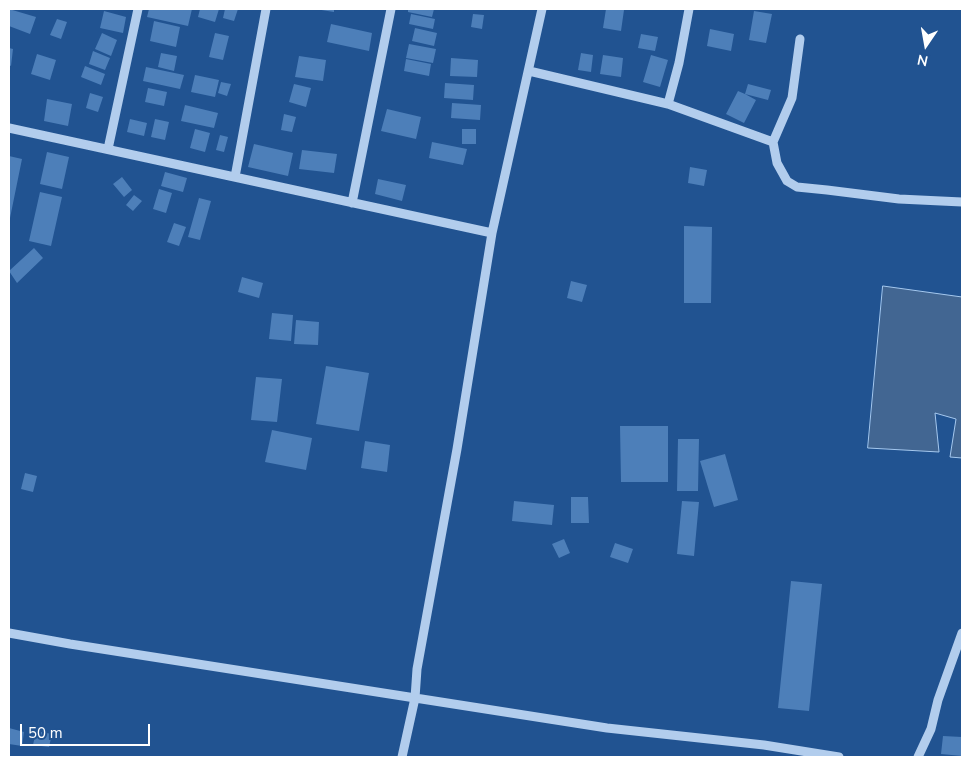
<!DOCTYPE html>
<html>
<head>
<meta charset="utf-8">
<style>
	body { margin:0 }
	#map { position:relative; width:971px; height:766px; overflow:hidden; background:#215391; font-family:"Nunito Sans",sans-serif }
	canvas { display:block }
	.frame { position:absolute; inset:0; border:10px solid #fff; pointer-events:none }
	.north { position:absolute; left:901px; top:20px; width:50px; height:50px; -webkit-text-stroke:4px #215391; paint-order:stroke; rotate:192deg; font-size:14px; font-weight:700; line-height:20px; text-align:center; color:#fff }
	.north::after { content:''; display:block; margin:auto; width:18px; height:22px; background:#fff; clip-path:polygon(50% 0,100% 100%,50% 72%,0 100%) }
	.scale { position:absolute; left:20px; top:724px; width:130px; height:22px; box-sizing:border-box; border:2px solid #fff; border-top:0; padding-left:6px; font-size:15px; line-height:18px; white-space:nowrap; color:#fff; -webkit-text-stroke:4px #215391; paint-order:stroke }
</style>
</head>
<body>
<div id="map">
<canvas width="971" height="766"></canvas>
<div class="frame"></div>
<div class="north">N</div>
<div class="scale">50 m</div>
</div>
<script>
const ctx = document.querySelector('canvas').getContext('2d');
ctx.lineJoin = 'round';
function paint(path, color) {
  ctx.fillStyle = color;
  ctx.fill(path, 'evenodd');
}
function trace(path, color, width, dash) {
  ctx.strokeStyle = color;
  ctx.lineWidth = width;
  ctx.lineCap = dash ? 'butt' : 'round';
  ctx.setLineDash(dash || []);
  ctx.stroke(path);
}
const water = new Path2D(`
	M883,286L962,297V458L950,457L956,419L935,413L939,452L868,448Z`);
const building = new Path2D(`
	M9,9L36,17L30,34L9,26Z
	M149,9H192L188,26L147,17Z
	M200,9H219L215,22L198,17Z
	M225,9H238L234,21L223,18Z
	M315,9H334V12Z
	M408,9H434L432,17L408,12Z
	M606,9L624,10L621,31L603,28Z
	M104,11L126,17L123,33L100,28Z
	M754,11L772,14L766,43L749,40Z
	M411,14L435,19L433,29L409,24Z
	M473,14L484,15L482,29L471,27Z
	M57,19L67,22L61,39L50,35Z
	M154,21L180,27L176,47L150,41Z
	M331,24L372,33L369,51L327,42Z
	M415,28L437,33L434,46L412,41Z
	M710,29L734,34L731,51L707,46Z
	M102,33L117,40L111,56L95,49Z
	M215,33L229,36L223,60L209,57Z
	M641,34L658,37L655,51L638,48Z
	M409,44L436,49L433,63L406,58Z
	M9,48L13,49L11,66L9,65Z
	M93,51L110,58L105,70L89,64Z
	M161,53L177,56L174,71L158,67Z
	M581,53L593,55L591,72L578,70Z
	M37,54L56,60L50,80L31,74Z
	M603,55L623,58L621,77L600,74Z
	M651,55L668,60L660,87L643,82Z
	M299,56L326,60L323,81L295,77Z
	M451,58L478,60L477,77L450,76Z
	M406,59L431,64L429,76L404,71Z
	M85,66L105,74L101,85L81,77Z
	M146,67L184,75L180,89L143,81Z
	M195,75L219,80L215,97L191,92Z
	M221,82L231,84L227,96L218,93Z
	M445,83L474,85L473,100L444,98Z
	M294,84L311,88L306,107L289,102Z
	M748,84L771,90L768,100L745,94L756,100L744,123L726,114L738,91L745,94Z
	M148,88L167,92L164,106L145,102Z
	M90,93L103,97L98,112L86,108Z
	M47,99L72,104L68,126L44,121Z
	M452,103L481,105L480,120L451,118Z
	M185,105L218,113L214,128L181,121Z
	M387,109L421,117L416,139L381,131Z
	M284,114L296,117L292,132L281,130Z
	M130,119L147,123L144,136L127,132Z
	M155,119L169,122L165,140L151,137Z
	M195,129L210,133L205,152L190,148Z
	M462,129H476V144H462Z
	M220,135L228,137L224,152L216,150Z
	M432,142L467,149L463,165L429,158Z
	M254,144L293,153L288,176L248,167Z
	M302,150L337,154L334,173L299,169Z
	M47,152L69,157L62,189L40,184Z
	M9,156L22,159L10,218H9Z
	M690,167L707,170L704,186L688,183Z
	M165,172L187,178L183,192L161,186Z
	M122,177L132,190L124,197L113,184Z
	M378,179L406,185L402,201L375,194Z
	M159,189L172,193L166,213L153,209Z
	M40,192L62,197L51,246L29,241Z
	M134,195L142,201L133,211L126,205Z
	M199,198L211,201L200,240L188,237Z
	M174,223L186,227L179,246L167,242Z
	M684,226L712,227L711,303H684Z
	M34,248L43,258L17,283L9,271Z
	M242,277L263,283L259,298L238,292Z
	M571,281L587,285L582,302L567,298Z
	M272,313L293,315L291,341L269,339Z
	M296,320L319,322L318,345L294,344Z
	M326,366L369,373L359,431L316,424Z
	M256,377L282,379L277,422L251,420Z
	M620,426H668V482H621Z
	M272,430L312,438L306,470L265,462Z
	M678,439H699L698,491H677Z
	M365,441L390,445L387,472L361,468Z
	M725,454L738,500L714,507L700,461Z
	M25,473L37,476L33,492L21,489Z
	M571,497H588L589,523H571Z
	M514,501L554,505L552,525L512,521Z
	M682,501L699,502L694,556L677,554Z
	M564,539L570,553L559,558L552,544Z
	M615,543L633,549L628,563L610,557Z
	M791,581L822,584L809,711L778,708Z
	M9,728L24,732L22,746L9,744Z
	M36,731L52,734L49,747L33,745Z
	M943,736L962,737V756L941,754Z`);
const minor = new Path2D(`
	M800,39L792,98L773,142L777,163L787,181L797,187L827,190L899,199L962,202
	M529,71L668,104L773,142
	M668,104L679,63L689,9
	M9,128L492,233
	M108,149L138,9
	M235,177L266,9
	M352,203L391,9
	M9,633L70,644L607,728L764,745L839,757
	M402,757L415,698L417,669L457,449L492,233L542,9
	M918,757L931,729L938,700L962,633`);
paint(water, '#426692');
trace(water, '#a5c8ee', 1);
paint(building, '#4d7fb9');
trace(minor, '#b2cded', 9);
</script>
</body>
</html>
